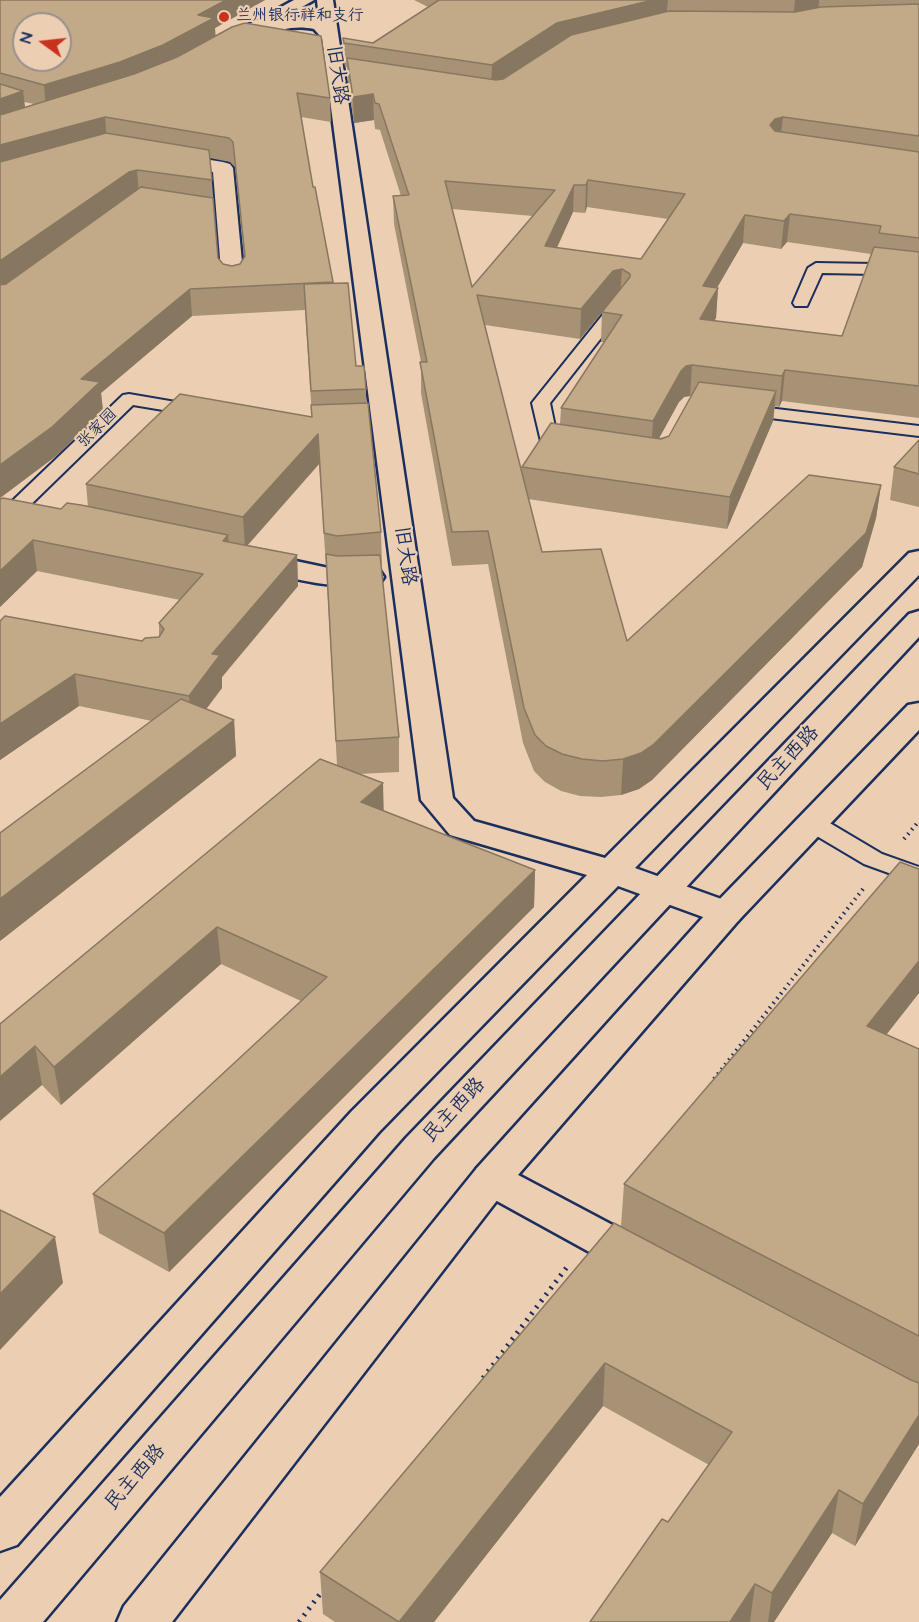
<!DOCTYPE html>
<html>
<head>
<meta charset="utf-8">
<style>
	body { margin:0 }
	#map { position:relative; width:919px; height:1622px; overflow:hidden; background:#eccfb3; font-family:"Architects Daughter",sans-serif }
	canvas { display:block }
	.north { position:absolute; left:12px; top:12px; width:60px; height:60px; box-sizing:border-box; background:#eccfb3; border:2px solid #988f91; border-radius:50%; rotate:285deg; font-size:16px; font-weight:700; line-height:24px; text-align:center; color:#1b2f5e }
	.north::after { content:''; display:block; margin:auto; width:21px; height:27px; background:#c8321e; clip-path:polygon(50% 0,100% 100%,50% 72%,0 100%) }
</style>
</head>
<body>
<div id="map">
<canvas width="919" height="1622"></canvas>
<div class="north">N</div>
</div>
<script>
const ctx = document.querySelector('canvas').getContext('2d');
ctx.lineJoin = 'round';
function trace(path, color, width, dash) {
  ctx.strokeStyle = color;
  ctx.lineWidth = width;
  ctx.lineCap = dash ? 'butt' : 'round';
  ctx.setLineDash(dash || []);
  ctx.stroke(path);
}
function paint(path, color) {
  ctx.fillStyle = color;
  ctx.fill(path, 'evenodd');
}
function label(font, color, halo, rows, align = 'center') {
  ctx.font = font + ' "Architects Daughter","LXGW WenKai TC",sans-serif';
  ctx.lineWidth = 4.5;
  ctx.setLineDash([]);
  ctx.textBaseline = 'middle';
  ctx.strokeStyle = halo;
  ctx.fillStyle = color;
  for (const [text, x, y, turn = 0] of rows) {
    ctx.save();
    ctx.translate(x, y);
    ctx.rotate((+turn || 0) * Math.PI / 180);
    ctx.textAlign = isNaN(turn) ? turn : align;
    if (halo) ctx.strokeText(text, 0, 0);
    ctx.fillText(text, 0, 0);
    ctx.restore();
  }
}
const pathFar1 = new Path2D(`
	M904,839L919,821
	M714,1079L863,889`);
const path = new Path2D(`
	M483,1378L567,1267
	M299,1622L323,1590`);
const lane = new Path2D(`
	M816,263L875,264L919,269V279L875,274L822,273L807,306H795L793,303L808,268Z
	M619,300L627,305L550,403L558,441L573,444L575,448L573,452L566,454L543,450L532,403L613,302Z
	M129,394L199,406L205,407L208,411L205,415L199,416L133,405L17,518L10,520L0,518V506L6,507L123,395Z
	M743,405L919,426V436L737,414L734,410L737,406Z
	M814,817L823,819L882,854L919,867V884L864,864L805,829L802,824L805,819Z`);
const street = new Path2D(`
	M317,0H333L453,798L474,821L605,858L909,553L919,551V575L635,868L738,905L744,913L738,921L726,924L714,921L618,886L379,1132L17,1545L0,1551V1497L351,1112L587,875L450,835L421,800L322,38L314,29C283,22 259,40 230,47L224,46L221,42C231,29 280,17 296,17C304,17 312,18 319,20Z
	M167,153L223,162L230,164L233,168L244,283L241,288L233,290L225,288L222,283L213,172L160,163L157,159L160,155Z
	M253,552L338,570L370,569L380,571L384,577L380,583C338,593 284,576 243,566L239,560L243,554Z
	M491,1164L505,1168L654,1247L660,1259L654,1271L639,1275L624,1271L477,1190L471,1179L477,1168Z`);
const secondary = new Path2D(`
	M294,0H314L227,51H215L212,47L215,43Z
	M919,611V637L434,1158L43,1622H0V1600L406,1138L909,614Z
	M919,703V730L738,921L505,1190L172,1622H117L124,1606L477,1168L714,905L908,705Z`);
const wall = new Path2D(`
	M0,0H265L215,28V36L330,98L331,122L301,117L313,187H315L333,283L356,366L366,389V403L381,532L382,564H381L399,737V772L359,774L384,811L535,870L534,907L169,1272L99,1233L93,1194L301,1001L221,964L61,1105L42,1085L0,1024L337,765L326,565L319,464L248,545L297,555L298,586L222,677V688L206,709L234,720L236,756L0,941V833L152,721L79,706L0,760V621L142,641L159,637V623L180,600L37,571L0,607V499L61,509L88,507L86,484L312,417L305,310L192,316L101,393L103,411L56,456L0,498ZM24,102L34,104L25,107ZM210,158L230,162L235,167L244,258L240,264L232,266L223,264L218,258Z
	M414,0H919V418L782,401L779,407L775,406L773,421L727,529L528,499L542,552L627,641L881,485L876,518L862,567L652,780L639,789L621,795L601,797L580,796L561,791L545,782L534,771L523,743L488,564L452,566L421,393V362L394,224L393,196H401L380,130L375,129L374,120L354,123L348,83L347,67H345L344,62L343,38L373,43L428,7ZM587,207L668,219L641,259L557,248L573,212L585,213ZM452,209L533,216L472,287ZM787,242L871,254L842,336L714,321L716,318L718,288H717L743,243L781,249ZM611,301L602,312L601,342H604L561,408L560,424L522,467L521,471L485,325L580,339ZM690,396H691L669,436L659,438L679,402L684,397Z
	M919,440V507L890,500L894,467Z
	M919,869V993L886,1035L919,1049V1444L855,1546L832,1533L774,1622H590L668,1522L709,1465L603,1406L434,1622H335L323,1614L320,1572L621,1226L624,1184ZM626,1229L856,1350L916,1382L911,1380Z`);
const shadedWall = new Path2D(`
	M226,0H265L215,28L216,40L165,67L46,108L44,85L198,15Z
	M653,0H668L666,20L491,90L492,65L557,23Z
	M795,0H819L818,16L793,21Z
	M23,91L26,115L0,123V99Z
	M373,94L374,120L354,123L353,97Z
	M105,117L107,141L0,171V145Z
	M783,117L780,143L770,125L775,119Z
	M137,170L139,195L0,290V261L129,172Z
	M588,180L587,207L585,213L586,185Z
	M574,185L573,212L544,275L545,246Z
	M790,214L787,242L781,249L784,221Z
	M745,215L743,243L701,315L703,286Z
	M622,269L620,298L611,301L580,339L581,309L613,271Z
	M718,288L716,318L698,349L700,319Z
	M190,289L192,316L101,393L103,411L56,456L0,498V465L81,379Z
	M692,365L690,396L684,397L679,402L651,453L653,421L681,371L686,366Z
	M785,370L782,401L779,407L782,376Z
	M776,391L773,421L727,529L730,497Z
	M318,434L319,464L245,548L243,517Z
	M881,485L876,518L862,567L652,780L639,789L621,795L623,759Z
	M228,535L230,566L223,541Z
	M33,540L37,571L0,607V571Z
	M297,555L298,586L222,677V688L192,728L189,696L212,654Z
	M75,674L79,706L0,760V724Z
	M234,720L236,756L0,941V899Z
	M383,783L384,819L361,802Z
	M535,870L534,907L169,1272L164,1233Z
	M217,927L221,964L61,1105L54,1067Z
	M919,961V993L860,1068L867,1026Z
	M35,1046L42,1085L0,1121V1077Z
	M55,1237L63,1283L0,1350V1294Z
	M605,1363L603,1406L434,1622H399Z
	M919,1415V1444L855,1546L863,1504Z
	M839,1490L832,1533L774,1622H768L772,1593Z
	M755,1584L750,1622H730Z`);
const building = new Path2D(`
	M0,0H226L198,15L214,18L163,45L120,62L44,85L0,73ZM24,24H60V60H24Z
	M439,0H653L557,23L492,65L344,43L343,38L373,43Z
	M919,4V136L783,117L775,119L770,125L775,131L919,152V238L879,233L881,226L790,214L784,221L745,215L703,286L718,288L700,319L842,336L874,247L919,252V386L785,370L782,376L692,365L686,366L681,371L653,421L561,408L622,315L602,312L630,277V274L622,269L613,271L581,309L477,295L542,552L601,549L627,641L809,475L881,485L866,533L654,744L641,753L623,759L603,761L582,759L562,754L546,746L535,735L524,708L488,531L452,532L420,362H427L393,196L409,195L379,104L375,103L373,94L353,97L347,58L496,80L503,79L571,35L669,11L795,12L821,7ZM588,180L685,194L641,259L545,246L574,185H586ZM445,181L555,190L472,287Z
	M245,23L321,36L330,98L297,93L313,187H315L333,282L190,289L81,379L100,382L52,427L0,465V285L6,284L141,187L213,198L218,258L223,264L232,266L240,264L245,256L233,142L229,138L105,117L0,145V115L134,74L177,57L232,27Z
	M0,84L23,91L0,99Z
	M106,133L209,150L212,180L137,170L129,172L0,261V162Z
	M348,283L356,366H364L366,389L311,391L304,284Z
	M699,382L776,391L730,497L522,467L551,423L661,439L669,436Z
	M180,394L312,417L311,405L368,403L381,532L337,536L324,533L318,434L243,517L86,484Z
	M919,440V474L894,467Z
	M3,498L61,509L67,503L81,505L228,535L223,541L297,555L212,654L220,655L189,696L75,674L0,724V621L5,616L142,641L145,638L159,637L164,629L159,623L203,574L33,540L0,571V499Z
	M326,554L337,556L380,555L399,737L336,741Z
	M181,699L234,720L0,899V833Z
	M320,759L383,783L361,802L535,870L164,1233L93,1194L327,977L217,927L54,1067L35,1046L0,1077V1024Z
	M900,862L919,869V961L867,1026L919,1049V1336L624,1184Z
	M0,1210L55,1237L0,1294Z
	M614,1223L911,1380L919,1383V1415L863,1504L839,1490L772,1593L755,1584L730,1622H590L662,1519L668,1522L732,1432L605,1363L399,1622L320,1572Z`);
const markers = [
	[224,17,6,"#c8321e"]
];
const farPoinames = [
	["兰州银行祥和支行",236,17]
];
const farStreetnames = [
	["张家园",98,429,-44]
];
const streetNames = [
	["旧大路",336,75,82],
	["旧大路",404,556,82],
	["民主西路",789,759,-47],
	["民主西路",455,1111,-47],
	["民主西路",136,1478,-49]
];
trace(lane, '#1b2f5e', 4);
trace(street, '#1b2f5e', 5);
trace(secondary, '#1b2f5e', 5);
trace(pathFar1, '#1b2f5e', 4, [1.5, 4.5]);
trace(path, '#1b2f5e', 5, [2, 6]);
paint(lane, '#eccfb3');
paint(street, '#eccfb3');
paint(secondary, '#eccfb3');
paint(wall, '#a79276');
paint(shadedWall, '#887760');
paint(building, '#c2aa89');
trace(building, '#887760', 1.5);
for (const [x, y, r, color] of markers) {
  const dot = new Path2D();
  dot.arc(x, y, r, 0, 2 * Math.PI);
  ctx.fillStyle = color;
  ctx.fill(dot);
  trace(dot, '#eccfb3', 2);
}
label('16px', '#1b2f5e', '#eccfb3', farPoinames, 'left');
label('16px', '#1b2f5e', '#eccfb3', farStreetnames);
label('20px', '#1b2f5e', '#eccfb3', streetNames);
</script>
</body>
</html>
